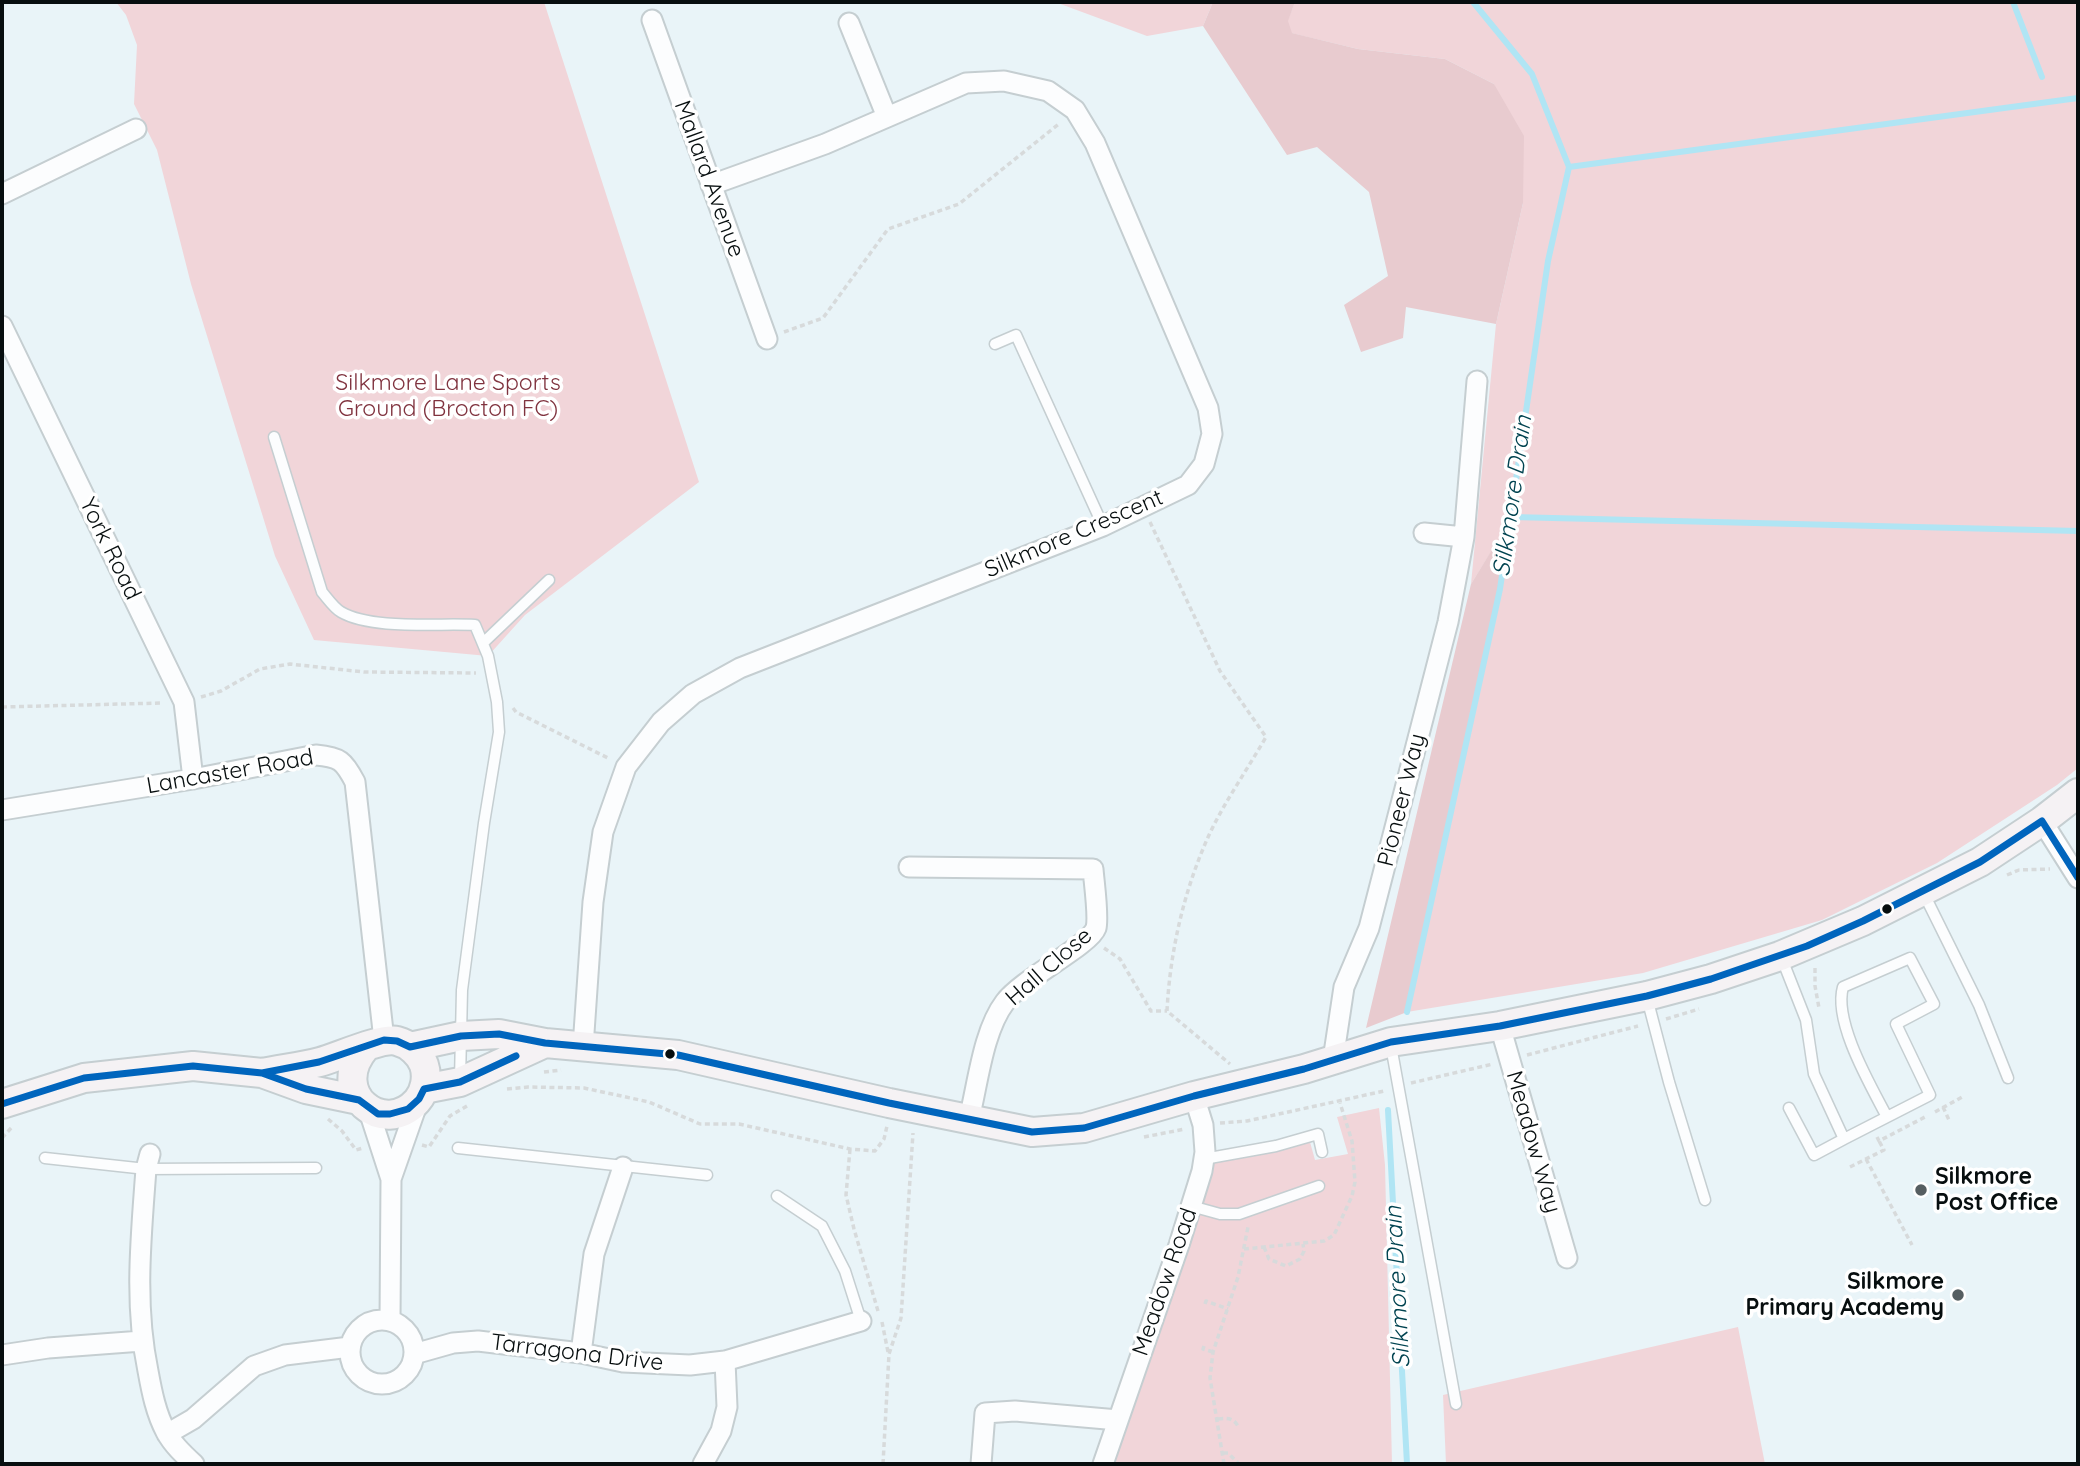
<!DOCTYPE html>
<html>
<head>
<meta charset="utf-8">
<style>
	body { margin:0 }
	#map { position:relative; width:2080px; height:1466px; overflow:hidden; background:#e9f4f8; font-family:Quicksand,sans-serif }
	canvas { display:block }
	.frame { position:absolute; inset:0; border:4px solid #070e0f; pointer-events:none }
</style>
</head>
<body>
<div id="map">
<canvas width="2080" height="1466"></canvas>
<div class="frame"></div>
</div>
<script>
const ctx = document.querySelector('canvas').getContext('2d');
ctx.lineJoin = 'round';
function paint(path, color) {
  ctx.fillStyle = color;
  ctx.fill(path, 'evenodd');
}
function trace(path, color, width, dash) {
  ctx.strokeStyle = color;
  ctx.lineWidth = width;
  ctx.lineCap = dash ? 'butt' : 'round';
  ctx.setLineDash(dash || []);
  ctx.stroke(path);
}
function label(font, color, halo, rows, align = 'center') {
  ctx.font = font + ' Quicksand,sans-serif';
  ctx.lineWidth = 7;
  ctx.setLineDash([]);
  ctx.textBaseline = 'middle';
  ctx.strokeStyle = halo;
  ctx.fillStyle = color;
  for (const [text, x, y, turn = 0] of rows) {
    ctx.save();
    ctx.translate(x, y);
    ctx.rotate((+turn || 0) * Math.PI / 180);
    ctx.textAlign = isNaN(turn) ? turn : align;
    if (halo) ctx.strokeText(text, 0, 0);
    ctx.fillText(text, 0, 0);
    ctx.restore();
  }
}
const green = new Path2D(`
	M116,2H544L699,482L525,615L488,656L314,640L275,556L191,284L157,150L134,104L137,45L126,15Z
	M1055,2H1213L1203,26L1147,36Z
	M1295,2H2078V768L2057,785L1937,863L1822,920L1643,973L1407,1012L1500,589L1511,520L1471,584L1496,324L1523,203L1494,84L1445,59L1358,49L1291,33L1287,22Z
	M1379,1108L1385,1165L1392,1464H1113L1213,1163L1248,1157L1310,1142L1315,1160L1348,1154L1337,1117Z
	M1738,1327L1765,1464H1446L1443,1395Z`);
const forest = new Path2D(`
	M1213,2H1295L1288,21L1292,33L1358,49L1445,59L1494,84L1524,136L1523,203L1496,324L1406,307L1403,338L1361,352L1344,305L1388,276L1369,192L1317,147L1287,155L1203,26Z
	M1512,517L1500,589L1407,1012L1366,1028L1471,584Z`);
const stream = new Path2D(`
	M2013,2L2042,77
	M1569,167L2078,98
	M1512,517L2078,531
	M1407,1012L1500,589L1548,261L1569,167L1532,74L1473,2
	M1388,1110L1407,1464`);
const path = new Path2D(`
	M784,332L823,318L888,229L959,204L1060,123
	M1150,522L1220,671L1266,737C1247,770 1225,801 1209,835C1184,890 1170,951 1167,1011L1230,1064
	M201,697L221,691L260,669L290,664L364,672L476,673
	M2,707L162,703
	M513,708L516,712L608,758
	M2007,875L2019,870L2050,869
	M1104,948L1120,959L1151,1011H1167
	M1815,968V986L1819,1008
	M1666,1019L1699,1009
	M1527,1055L1638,1026
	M544,1072L561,1070
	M1411,1083L1493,1064
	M507,1089L528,1087L584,1088L649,1102L700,1124H739L850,1149L875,1151L884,1139L887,1126
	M1943,1107L1949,1120
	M1935,1112L1964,1096
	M328,1119L342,1131L356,1150L363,1148
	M1220,1123L1247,1121L1384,1091
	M1144,1137L1185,1129
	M1877,1137L1879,1141L1925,1117
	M2,1138L12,1127
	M422,1145L429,1147L450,1116L467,1106
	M850,1149L846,1195L854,1229L878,1311
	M1866,1159L1912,1245
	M1850,1167L1884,1150L1879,1141
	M1264,1247L1269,1259L1286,1266L1300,1259L1304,1251L1303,1244
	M1244,1249L1324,1241L1334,1235L1352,1196L1355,1182L1352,1141L1340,1103
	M1205,1304L1206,1301L1228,1309
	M882,1322L888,1352
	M1204,1346L1203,1349L1213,1352
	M1218,1419C1229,1418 1234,1418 1239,1428
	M1223,1453H1228L1239,1464
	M883,1464L889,1354L901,1318L913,1133
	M1224,1464L1210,1378L1213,1352L1238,1277L1248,1227`);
const lane = new Path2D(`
	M995,344L1016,335L1103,526
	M274,437L322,592C328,599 334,608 341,612C372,630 439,623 475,625L488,656L497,702L499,732L484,823L462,990L460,1080
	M483,643L549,580
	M1923,892L1979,1005L2008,1078
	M1782,959L1806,1020L1814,1074L1844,1139L1814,1155L1789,1108
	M1647,998L1669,1082L1705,1200
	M1391,1046L1456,1404
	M1844,1139L1930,1095L1896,1024L1934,1004L1910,958L1843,987C1833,1022 1871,1086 1887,1117
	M458,1148L707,1175
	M45,1158L146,1169L316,1168
	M1204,1159L1276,1146L1318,1134L1322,1152
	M777,1196L822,1226L845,1271L861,1321
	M1191,1206L1220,1214H1239L1319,1186`);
const street = new Path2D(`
	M652,20L767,339
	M849,23L887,117
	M2,194L136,129
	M2,326L184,702L193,779
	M1424,533L1464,537
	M2,810L193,779L316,755C340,757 344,761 355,782L384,1040
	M2042,821L2078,878
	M909,867L1093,869C1094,882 1099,917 1096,928C1090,945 1022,979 1005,1002C983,1031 978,1083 969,1119
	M1500,1026L1567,1258
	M583,1047L593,902L603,832L626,767L661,722L693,694L740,668L1103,526L1188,485L1204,464L1212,434L1208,408L1095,143L1075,110L1048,91L1004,81L966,83L825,144L711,185
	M1333,1060L1344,987L1369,928L1448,622L1464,537L1477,381
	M368,1108L391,1179L390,1320
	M150,1154L146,1169C141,1237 134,1304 148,1371C152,1393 156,1413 166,1432C173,1445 184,1455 194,1464
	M391,1179L419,1099
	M350 1352a32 32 0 1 1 64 0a32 32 0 1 1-64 0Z
	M581,1353L594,1254L623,1167
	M414,1354L453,1343L478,1341L581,1353L623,1362L690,1365L725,1361L861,1321
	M2,1355L48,1348L142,1341
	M167,1434L193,1419L254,1366L285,1355L350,1347
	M703,1464L721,1431L727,1407L725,1361
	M981,1464L985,1413L1015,1411L1118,1420
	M1103,1464L1179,1245L1202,1171L1205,1152L1203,1125L1194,1096`);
const secondary = new Path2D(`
	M410,1047L461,1036L499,1034L545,1043L678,1055L889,1103L1032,1132L1084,1128L1194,1096L1304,1069L1391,1042L1500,1026L1647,996L1711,979L1780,956L1863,921L1980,862L2042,821L2078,793
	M262,1073C281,1069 301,1067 320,1062C338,1057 382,1037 397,1041C409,1044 420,1054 424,1065C428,1077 425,1092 417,1101C384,1138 327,1093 365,1048
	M424,1089L460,1082L545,1043
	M2,1104L84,1078L193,1066L262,1073L306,1089L359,1100`);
const bus1 = new Path2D(`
	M262,1073L319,1062L384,1040L397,1041L410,1047L461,1036L499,1034L545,1043L678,1055L889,1103L1032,1132L1084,1128L1194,1096L1304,1069L1391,1042L1500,1026L1647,996L1711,979L1807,946L1863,921L1980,862L2042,821L2078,878
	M2,1104L84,1078L193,1066L262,1073L306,1089L359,1100L378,1114H390L408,1109L419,1099L424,1089L460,1082L516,1056`);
const markers = [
	[1887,909,6,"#070e0f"],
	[670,1054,6,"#070e0f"],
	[1921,1190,7,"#565e61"],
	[1958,1295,7,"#565e61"]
];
const streetNames = [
	["Mallard Avenue",709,179,70],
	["Silkmore Crescent",1074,534,-23],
	["York Road",110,549,64],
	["Lancaster Road",230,772,-10],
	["Pioneer Way",1402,800,-76],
	["Hall Close",1049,967,-41],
	["Meadow Way",1533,1142,74],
	["Meadow Road",1165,1282,-71],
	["Tarragona Drive",577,1353,7]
];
const parkNames = [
	["Silkmore Lane Sports",448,383],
	["Ground (Brocton FC)",448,409]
];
const poiNames = [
	["Silkmore",1935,1177],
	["Post Office",1935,1203],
	["Silkmore",1944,1282,"right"],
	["Primary Academy",1944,1308,"right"]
];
const waterNames = [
	["Silkmore Drain",1513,496,-82],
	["Silkmore Drain",1398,1287,-93]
];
paint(green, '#f1d5d9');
paint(forest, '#e8cbcf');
trace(stream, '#b0e5f4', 6);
trace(lane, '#c5ced1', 13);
trace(street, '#c5ced1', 23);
trace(secondary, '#c5ced1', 32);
trace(path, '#d7dadb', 3.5, [5, 3.5]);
trace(lane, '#fcfdfe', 10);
trace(street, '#fcfdfe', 19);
trace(secondary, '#f5f2f4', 28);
trace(bus1, '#0065bd', 7);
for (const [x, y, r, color] of markers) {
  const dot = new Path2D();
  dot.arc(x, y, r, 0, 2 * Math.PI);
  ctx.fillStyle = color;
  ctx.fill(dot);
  trace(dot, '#fff', 2.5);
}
label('23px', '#070e0f', '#fff', streetNames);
label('23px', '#80333f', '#fff', parkNames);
label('bold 23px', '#070e0f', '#fff', poiNames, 'left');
label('italic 24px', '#004350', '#fff', waterNames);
</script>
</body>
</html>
